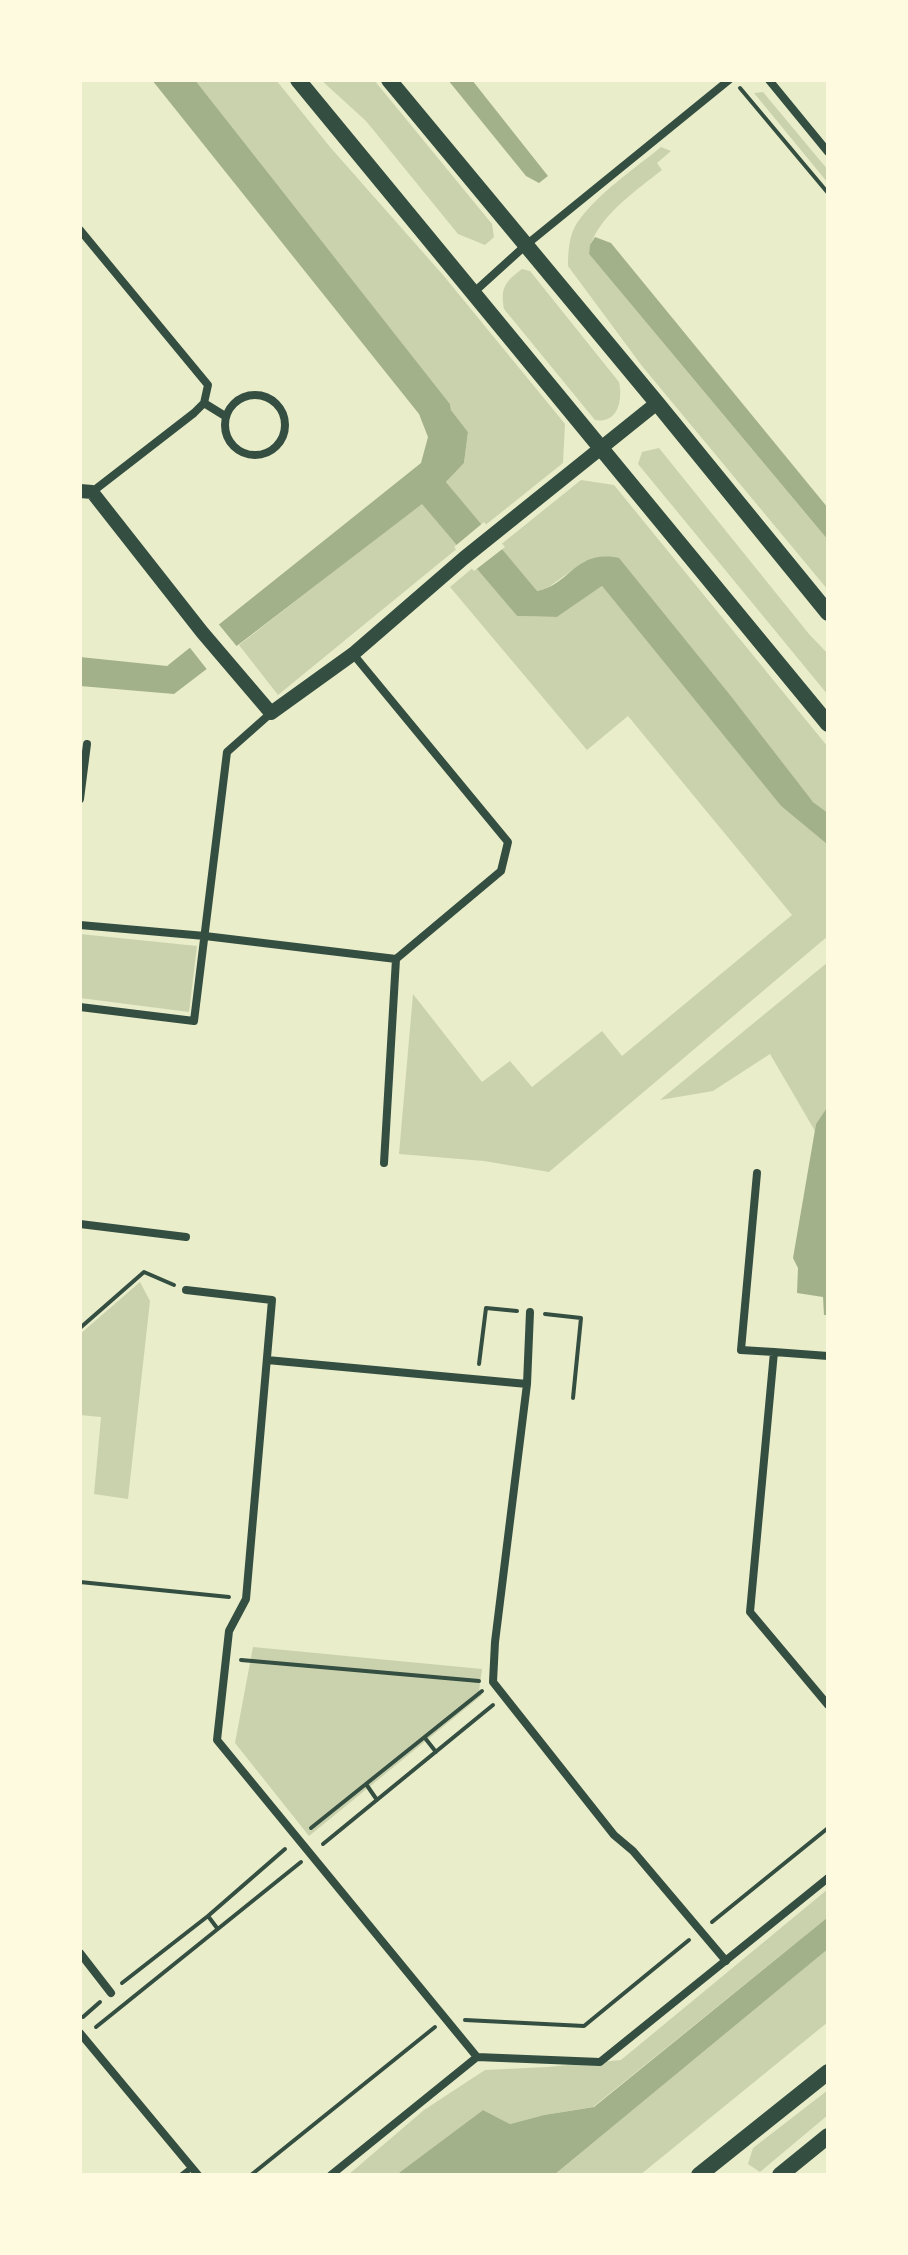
<!DOCTYPE html>
<html>
<head>
<meta charset="utf-8">
<style>
	body { margin:0 }
	#map { position:relative; width:908px; height:2255px; overflow:hidden; background:#e9edc9; font-family:"Varela Round",sans-serif }
	canvas { display:block }
	.frame { position:absolute; inset:0; border:82px solid #fefae0; pointer-events:none }
</style>
</head>
<body>
<div id="map">
<canvas width="908" height="2255"></canvas>
<div class="frame"></div>
</div>
<script>
const ctx = document.querySelector('canvas').getContext('2d');
ctx.lineJoin = 'round';
function paint(path, color) {
  ctx.fillStyle = color;
  ctx.fill(path, 'evenodd');
}
function trace(path, color, width, dash) {
  ctx.strokeStyle = color;
  ctx.lineWidth = width;
  ctx.lineCap = dash ? 'butt' : 'round';
  ctx.setLineDash(dash || []);
  ctx.stroke(path);
}
const green = new Path2D(`
	M195,80H276L330,147L443,275L565,424L563,463L483,527L446,482L464,463L468,432L451,410L450,404Z
	M321,80H374L492,224L494,237L485,245L458,234L366,121Z
	M763,92L828,170V183L754,93Z
	M661,147L671,151L657,163L662,170C637,190 592,220 589,254L828,540V590L642,366L568,266C568,252 569,235 577,223C598,193 633,170 661,147Z
	M522,269L530,271L619,382C623,400 618,424 595,420L504,309C500,287 506,281 522,269Z
	M659,448L809,634L828,654V695L638,464L642,452Z
	M581,480L614,485L828,747V813L813,802L585,561L546,589L536,591L499,546Z
	M422,503L459,547L278,695L239,645Z
	M475,566L517,616L557,617L602,586L781,806L828,845V936L549,1172L484,1161L399,1154L413,994L482,1082L510,1061L532,1087L602,1031L622,1056L792,915L628,716L587,750L450,587Z
	M80,934L197,946L189,1012L80,998Z
	M828,962V1106L816,1124L815,1131L770,1054L713,1091L660,1100Z
	M140,1282L150,1301L128,1499L94,1494L101,1417L80,1415V1334Z
	M253,1647L482,1669L479,1691L482,1695L309,1836L235,1743Z
	M828,1889V1917L593,2107L544,2115L510,2124L483,2110L396,2175H348L424,2110L485,2070L547,2067L621,2060Z
	M828,1949V2022L640,2175H554Z
	M828,2090V2115L760,2172L748,2164L753,2148Z`);
const water = new Path2D(`
	M152,80H195L450,404L451,410L468,432L464,463L446,482L537,591C571,585 574,549 619,558L730,695L813,802L828,813V845L781,806L602,586L557,617L517,616L422,504L174,694L80,686V657L167,666L421,463L428,437L419,414Z
	M448,80H472L548,176L539,183L526,176Z
	M595,237L611,243L828,508V540L589,254L590,245Z
	M828,1106V1315H824L823,1297L797,1293L798,1268L793,1258L816,1124Z
	M828,1917V1949L554,2175H396L483,2110L510,2124L544,2115L594,2107Z`);
const pier = new Path2D(`
	M484,522L505,547L474,571L454,547Z
	M216,621L239,649L209,672L187,644Z`);
const path = new Path2D(`
	M740,88L828,193
	M545,1314L581,1318L573,1398
	M80,1328L144,1272L174,1285
	M479,1364L486,1308L517,1311
	M80,1582L229,1597
	M241,1660L479,1681
	M425,1738L436,1752
	M366,1784L377,1800
	M311,1828L482,1691
	M323,1844L493,1705
	M208,1916L217,1928
	M712,1922L828,1828
	M122,1983L208,1916L285,1849
	M83,2017L100,2002
	M465,2020L584,2026L689,1940
	M96,2027L301,1862
	M251,2175L435,2027`);
const service = new Path2D(`
	M182,2175L191,2168`);
const minor = new Path2D(`
	M769,80L828,152
	M80,230L208,385L204,403L194,413L92,492
	M473,293L526,245L729,80
	M225 425a30 30 0 1 1 60 0a30 30 0 1 1-60 0Z
	M204,403L225,416
	M80,799L87,744
	M80,925L205,936L396,959L501,871L508,842L353,654
	M80,1007L194,1021L227,752L271,713
	M384,1163L396,959
	M757,1173L741,1350L774,1352L750,1612L828,1705
	M80,1224L186,1237
	M186,1290L272,1300L246,1599L229,1631L217,1740L477,2057
	M530,1312L527,1384L495,1642L493,1682L614,1835L633,1851L726,1961
	M774,1352L828,1356
	M267,1360L527,1384
	M80,1953L111,1993
	M80,2033L198,2175
	M331,2175L477,2057L600,2062L828,1878`);
const tertiary = new Path2D(`
	M80,491L92,492L202,632L271,713L353,654L464,558L657,403`);
const secondary = new Path2D(`
	M298,80L828,724
	M389,80L657,403L828,613
	M699,2175L828,2072
	M780,2175L828,2136`);
paint(green, '#cad2ad');
paint(water, '#a3b18a');
paint(pier, '#e9edc9');
trace(path, '#344e41', 4);
trace(service, '#344e41', 6);
trace(minor, '#344e41', 8);
trace(tertiary, '#344e41', 14);
trace(secondary, '#344e41', 16);
</script>
</body>
</html>
